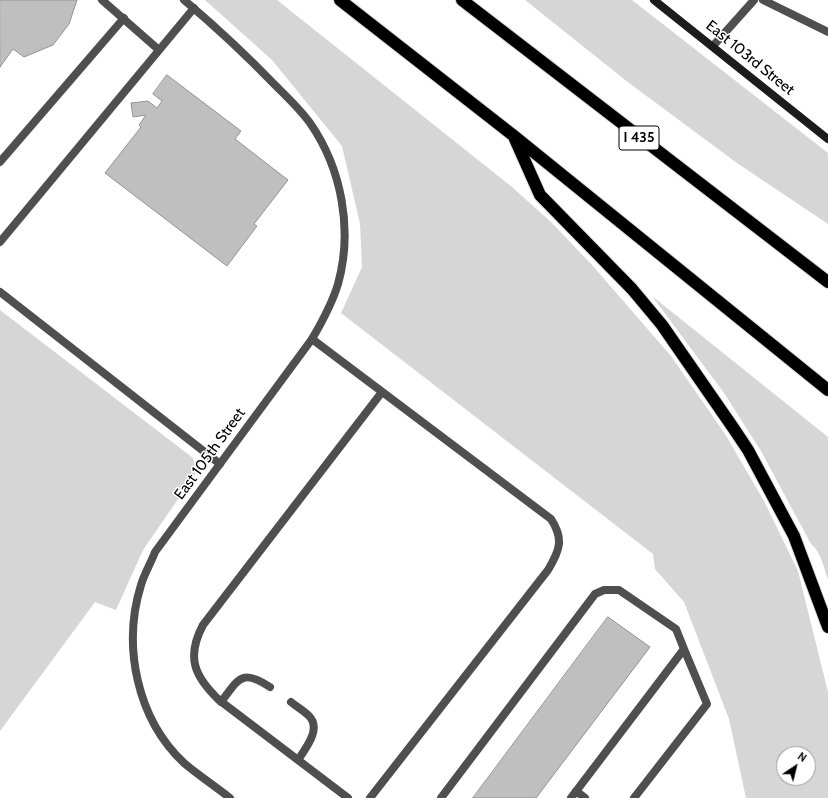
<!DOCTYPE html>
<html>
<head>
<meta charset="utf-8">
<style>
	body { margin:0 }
	#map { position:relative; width:828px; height:798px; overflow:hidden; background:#fff; font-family:Cabin,sans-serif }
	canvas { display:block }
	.north { position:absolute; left:776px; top:746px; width:40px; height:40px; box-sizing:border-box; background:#fff; border:1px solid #999; border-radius:50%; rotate:35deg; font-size:11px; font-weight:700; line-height:16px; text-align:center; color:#000 }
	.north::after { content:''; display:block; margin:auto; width:14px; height:18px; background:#000; clip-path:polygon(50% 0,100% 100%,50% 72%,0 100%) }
</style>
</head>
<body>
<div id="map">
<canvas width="828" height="798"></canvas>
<div class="north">N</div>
</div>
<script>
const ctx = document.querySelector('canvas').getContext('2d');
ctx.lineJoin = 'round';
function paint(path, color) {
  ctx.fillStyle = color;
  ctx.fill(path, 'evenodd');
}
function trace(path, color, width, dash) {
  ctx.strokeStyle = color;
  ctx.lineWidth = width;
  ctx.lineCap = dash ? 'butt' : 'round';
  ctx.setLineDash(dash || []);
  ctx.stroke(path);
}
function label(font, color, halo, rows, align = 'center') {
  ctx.font = font + ' Cabin,sans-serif';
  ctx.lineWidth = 3;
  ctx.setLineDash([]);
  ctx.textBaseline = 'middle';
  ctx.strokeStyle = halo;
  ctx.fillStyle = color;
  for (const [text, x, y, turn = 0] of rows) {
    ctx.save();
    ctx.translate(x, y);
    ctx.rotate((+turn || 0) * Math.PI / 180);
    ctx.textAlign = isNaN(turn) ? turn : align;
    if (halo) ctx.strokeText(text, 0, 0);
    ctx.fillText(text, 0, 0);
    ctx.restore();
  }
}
const green = new Path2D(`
	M205,0H277L512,187L551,222L592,265L671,356L725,434L764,501L798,571L828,692V798H746L729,719L684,602L655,569L653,554L341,313L362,267L360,224L342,146L272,60ZM784,754H808V778H784Z
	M525,0H632L828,153V224L737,163L629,83Z
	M652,296L828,437V580C824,568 821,552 811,544L761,451L724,393Z
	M0,310L193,458L196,473L143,550L116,610L95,602L0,731Z`);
const building = new Path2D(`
	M0,0H77L69,24L53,45L24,57L13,49L0,67Z
	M167,75L241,131L235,139L288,180L254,224L257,226L227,266L105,173L141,127L139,125L146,115L133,117L131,103L148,101L157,108L162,101L153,94Z
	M608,617L650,647L536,798H473Z`);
const lane = new Path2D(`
	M102,0L159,50
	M0,162L124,18
	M0,242L194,8
	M0,292L220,464
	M312,339L551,519C564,539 560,550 548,570L370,798
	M221,702C239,679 241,668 270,687
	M291,702C297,707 304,711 309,716C322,729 305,749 298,760
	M576,791L585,798
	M348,798L219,700C194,676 186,657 203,625L382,392
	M441,798L595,594L604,590H619L676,629L684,649L571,798
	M634,798L707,704L684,649`);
const street = new Path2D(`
	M184,0C216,27 246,55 275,85C287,97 300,109 310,123C342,169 353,230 338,284C332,304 322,322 312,339L155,552C151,563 144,574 141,585C122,646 137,719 184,763C198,775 215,786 230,798
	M763,0L828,32
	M713,46L754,0`);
const secondary = new Path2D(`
	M654,0L828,139`);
const highway = new Path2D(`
	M340,0L514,136L828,390
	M462,0L828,282
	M515,139L540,195L632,289L662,325L734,429L748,450L794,536L828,627`);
const shields = [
	[639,138,40]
];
const shieldNames = [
	["I 435",639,138]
];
const streetNames = [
	["East 103rd Street",750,58,39],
	["East 105th Street",210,454,-54]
];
paint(green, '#d6d6d6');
paint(building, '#bfbfbf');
trace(building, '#939393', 1);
trace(highway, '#dbdbdb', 14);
trace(lane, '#4f4f4f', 8);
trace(street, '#4f4f4f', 8);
trace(secondary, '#1c1c1c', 8);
trace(highway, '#000', 12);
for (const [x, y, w] of shields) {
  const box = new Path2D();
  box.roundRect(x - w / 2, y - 12, w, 24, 3);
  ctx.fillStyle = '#fff';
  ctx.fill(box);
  trace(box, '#000', 1);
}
label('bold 14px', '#000', null, shieldNames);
label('15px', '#000', '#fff', streetNames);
</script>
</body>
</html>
